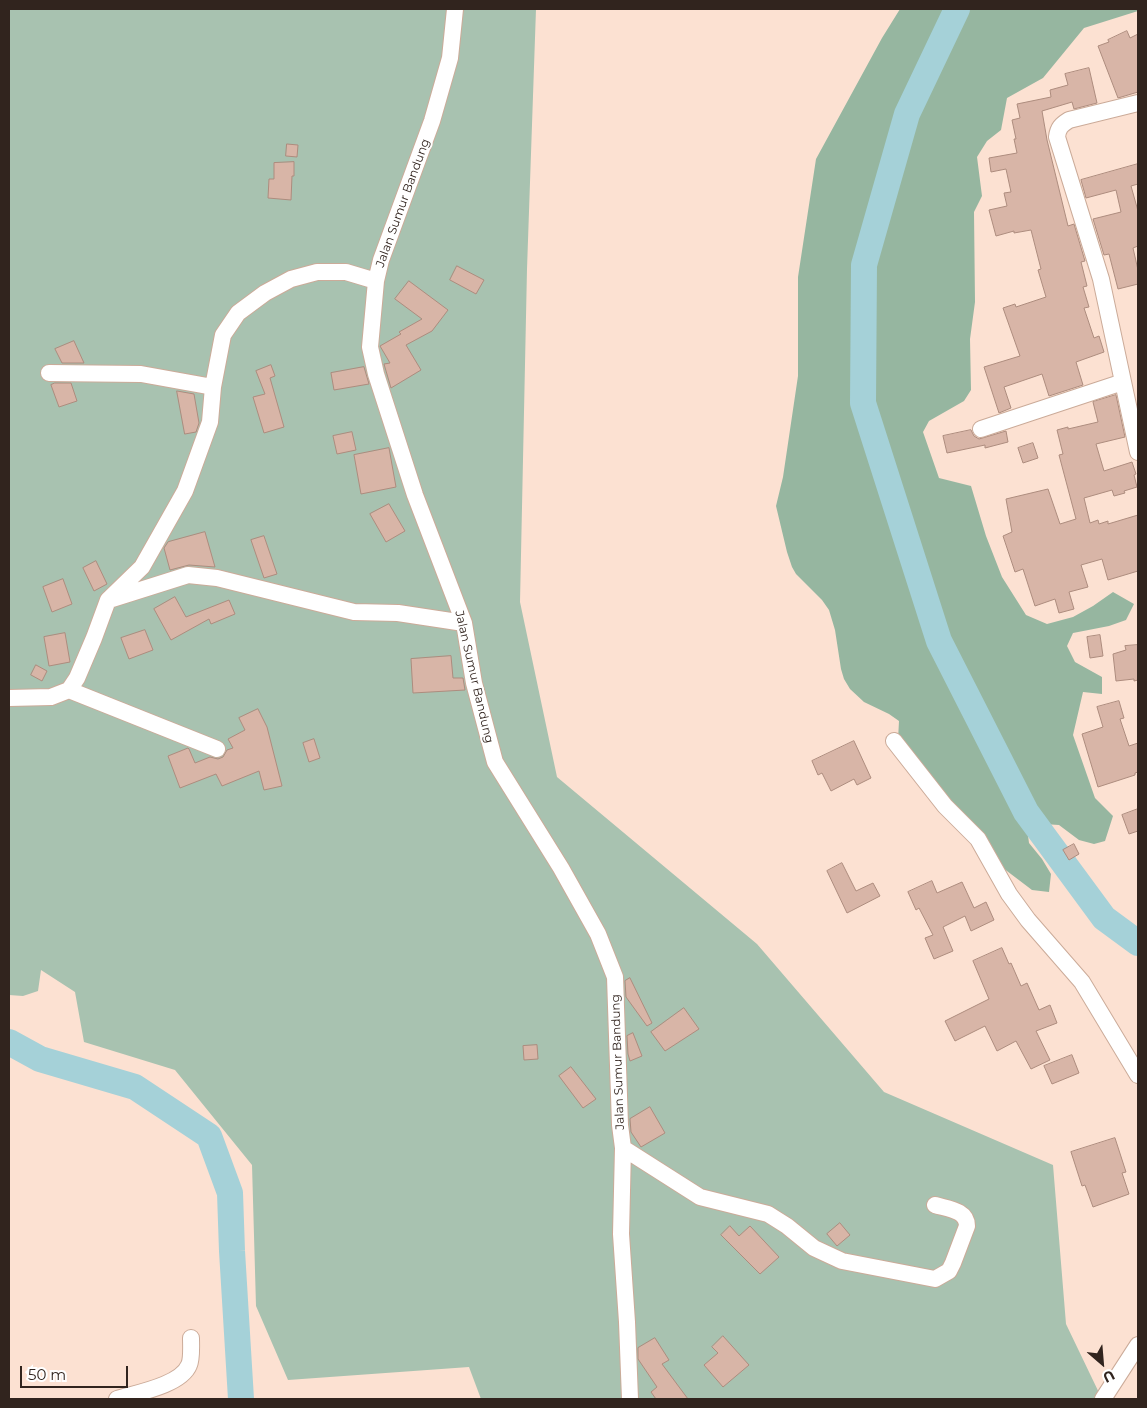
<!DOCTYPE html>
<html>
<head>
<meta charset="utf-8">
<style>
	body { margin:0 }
	#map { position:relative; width:1147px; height:1408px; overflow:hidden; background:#fce1d2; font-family:Montserrat,sans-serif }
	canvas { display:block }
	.frame { position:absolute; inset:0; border:10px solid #31241e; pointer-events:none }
	.north { position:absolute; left:1077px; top:1338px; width:50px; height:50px; -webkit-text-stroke:4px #fff; paint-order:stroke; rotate:153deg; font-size:14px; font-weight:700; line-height:20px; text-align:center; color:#31241e }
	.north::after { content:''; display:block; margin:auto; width:18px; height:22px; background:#31241e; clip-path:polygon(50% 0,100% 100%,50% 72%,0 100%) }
	.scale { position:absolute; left:20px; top:1366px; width:108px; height:22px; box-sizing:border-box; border:2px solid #31241e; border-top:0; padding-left:6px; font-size:15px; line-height:18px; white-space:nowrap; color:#31241e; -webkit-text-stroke:4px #fff; paint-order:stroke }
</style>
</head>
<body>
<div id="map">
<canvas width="1147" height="1408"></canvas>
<div class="frame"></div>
<div class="north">U</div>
<div class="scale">50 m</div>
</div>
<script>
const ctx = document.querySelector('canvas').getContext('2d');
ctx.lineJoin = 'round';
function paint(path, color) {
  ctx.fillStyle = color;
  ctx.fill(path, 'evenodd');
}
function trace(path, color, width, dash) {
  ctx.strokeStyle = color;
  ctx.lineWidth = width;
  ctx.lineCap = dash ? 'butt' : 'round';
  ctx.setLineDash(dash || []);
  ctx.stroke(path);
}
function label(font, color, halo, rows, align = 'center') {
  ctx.font = font + ' Montserrat,sans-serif';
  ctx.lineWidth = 4;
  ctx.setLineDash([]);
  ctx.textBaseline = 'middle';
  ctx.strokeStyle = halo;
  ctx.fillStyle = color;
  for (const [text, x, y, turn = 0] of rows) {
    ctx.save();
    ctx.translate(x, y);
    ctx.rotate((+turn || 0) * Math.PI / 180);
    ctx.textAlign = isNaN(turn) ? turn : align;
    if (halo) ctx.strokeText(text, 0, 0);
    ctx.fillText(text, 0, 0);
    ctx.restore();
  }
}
const green = new Path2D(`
	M9,9H536L527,269L520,602L557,777L757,944L884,1092L1053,1165L1066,1324L1102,1399H481L469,1367L288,1380L256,1306L252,1165L175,1070L84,1042L75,992L41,970L38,991L23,996L9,995Z`);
const forest = new Path2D(`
	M900,9H1138V11L1084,28L1043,78L1007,98L1001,130L987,141L977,157L982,196L974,212L975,302L970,339L971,390L964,401L929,421L923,432L939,478L971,486L986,536L1002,577L1026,615L1047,624L1073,617L1093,606L1113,592L1134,604L1126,620L1109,626L1073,633L1067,646L1075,662L1102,677V694L1083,692L1073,735L1095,798L1113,816L1105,841L1094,844L1079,840L1059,825L1043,824L1027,828L1029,843L1042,859L1051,874L1049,892L1032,890L1003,868L898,740L899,721L889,714L864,702L850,689L844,679L841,669L835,630L829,610L822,600L796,574L792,567L787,552L776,506L783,477L798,376V277L816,159L882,38Z`);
const river = new Path2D(`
	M957,9L907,114L864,265L863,403L939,641L1026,812L1104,918L1138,943
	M9,1042L40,1059L135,1087L209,1136L230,1193L232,1251L241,1399`);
const building = new Path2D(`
	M1127,31L1130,38L1138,34V92L1118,98L1098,46L1109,42L1108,40Z
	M1089,68L1097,103L1074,109L1072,102L1042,111L1047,140L1068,226L1074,224L1085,261L1081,262L1087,286L1083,287L1089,307L1084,308L1094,338L1099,336L1104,352L1076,362L1083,385L1049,396L1042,374L1004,387L1011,408L999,413L984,367L1020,356L1003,308L1015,304L1016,307L1046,297L1038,270L1041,269L1031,230L1014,233V231L996,236L989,210L1007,206L1004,193L1011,192L1006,169L991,172L989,158L1017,153L1014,139H1016L1012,120L1020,118L1017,104L1051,97L1050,90L1068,85L1065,74Z
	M287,144L298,145L297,157L286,156Z
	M294,162V176H292L291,200L268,198L269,179H274V163Z
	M1138,164V184L1131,186L1138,211V246L1133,248L1138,270V284L1118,289L1109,254L1104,255L1093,219L1121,212L1116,190L1086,198L1081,180Z
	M457,266L484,280L476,294L450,280Z
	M409,281L448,310L432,331L406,345L421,370L391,388L384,364L390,363L380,346L401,334L399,332L422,319L395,299Z
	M74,341L84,363H62L55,349Z
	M271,365L275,376L270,378L284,427L264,433L253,397L265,394L256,371Z
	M364,367L369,384L334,390L331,373Z
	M55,383H71L77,401L59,407L51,385Z
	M177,391L194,394L199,423L196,432L185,434Z
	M1116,395L1125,437L1096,444L1104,471L1132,462L1136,474L1134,475L1137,487L1124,491L1125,493L1114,496L1112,490L1084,498L1090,523L1098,520L1099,524L1108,521V524L1138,515V571L1108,580L1102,559L1081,565L1088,587L1069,592L1074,609L1059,613L1055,599L1035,606L1023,569L1015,572L1003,536L1012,532L1006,499L1048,489L1060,524L1076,519L1059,455L1063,454L1057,430L1068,427V429L1098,422L1093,402Z
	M971,430L974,436L979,439L1006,431L1008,442L985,448V445L947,453L943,436Z
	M352,432L356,450L337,454L333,436Z
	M1033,443L1038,458L1023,463L1018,448Z
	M389,448L396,487L361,494L354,455Z
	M389,504L405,531L386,542L370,514Z
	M205,532L215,567L189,565L170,570L164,548L168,542Z
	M264,536L277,574L264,578L251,540Z
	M96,561L107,584L94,591L83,568Z
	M63,579L72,604L52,612L43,587Z
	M175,597L186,617L229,600L235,614L211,624L209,619L171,640L154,609Z
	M145,630L153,650L129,659L121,638Z
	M65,633L70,662L49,666L44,637Z
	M1100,635L1103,656L1090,658L1087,637Z
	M1138,645V680L1134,681V679L1116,681L1113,654L1126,650L1125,646Z
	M451,656L453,678H463L465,690L413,693L411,659Z
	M36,665L47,671L42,681L31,675Z
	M1119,701L1124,718L1120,719L1129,746L1138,743V772L1135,773V775L1098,787L1082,734L1103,727L1097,707Z
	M258,709L267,727L282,786L264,790L259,771L222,786L216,774L180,788L168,756L188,748L189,749L195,763L210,757L218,759L223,757L227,750L233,748L228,739L245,730L239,718Z
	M314,739L320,758L309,762L303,743Z
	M854,741L871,778L857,785L854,779L831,791L822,773L818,775L812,761Z
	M1138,809V831L1129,834L1122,815Z
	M1074,844L1079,854L1069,860L1063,850Z
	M842,863L856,891L873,883L880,896L847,913L827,871Z
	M932,881L937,893L962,882L974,908L986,902L994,920L971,931L965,916L943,927L953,951L934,959L925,938L933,935L919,908L916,910L908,892Z
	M1002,948L1009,964L1011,963L1021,986L1027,983L1039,1010L1050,1005L1057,1023L1036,1031L1050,1060L1031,1069L1016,1041L997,1051L985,1026L955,1041L945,1021L989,999L973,961Z
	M630,978L652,1023L647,1026L626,997L625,981Z
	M684,1008L699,1029L665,1051L651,1032Z
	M633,1033L642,1056L630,1061L628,1054L627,1036Z
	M537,1045L538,1059L524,1060L523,1046Z
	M1072,1055L1079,1073L1052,1084L1044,1066Z
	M571,1067L596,1099L583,1108L559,1076Z
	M650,1107L665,1133L641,1147L631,1132L630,1119Z
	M1115,1138L1126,1172L1122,1173L1129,1194L1093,1207L1085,1185L1082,1186L1071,1152Z
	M840,1223L850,1235L837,1246L827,1234Z
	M730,1226L739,1236L750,1226L779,1257L760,1274L721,1235Z
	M723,1336L749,1365L723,1387L704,1365L718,1353L712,1347Z
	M655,1338L669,1360L662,1364L688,1399H656L651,1392L657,1387L638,1359V1348Z`);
const minor = new Path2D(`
	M455,9L450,58L432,121L381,260L376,281L370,347L376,374L415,495L464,623L474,683L495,762L561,868L598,934L615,977L620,1125L623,1148L621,1234L627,1322L630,1399
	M1138,103L1069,120C1061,125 1058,128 1057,137L1101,279L1138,452
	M49,373L141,374L213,387
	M981,429L1123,382
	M112,599L188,575L217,578L354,612L398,613L464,623
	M69,690L217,749
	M9,698L51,697L69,690L77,678L94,638L108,600L142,567L185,491L210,422L213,387L223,335L238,313L265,293L291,279L317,272H346L376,281
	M894,741L945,806L978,839L1009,894L1028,920L1082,982L1138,1075
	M623,1148L700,1197L768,1214L787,1226L814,1248L842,1261L935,1279L949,1271L953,1263L967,1226C967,1210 948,1209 935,1205
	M117,1399C137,1393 181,1385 189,1365C192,1359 191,1344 191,1338
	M1103,1399L1138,1345`);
const streetNames = [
	["Jalan Sumur Bandung",403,203,-70],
	["Jalan Sumur Bandung",474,677,77],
	["Jalan Sumur Bandung",618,1062,-92]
];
paint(green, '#a8c2b0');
paint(forest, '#96b6a0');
trace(river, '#a5d1d8', 26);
paint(building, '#d8b5a7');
trace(building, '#ad8c7e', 1);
trace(minor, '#cbab99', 18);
trace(minor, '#fff', 16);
label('12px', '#31241e', '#fff', streetNames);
</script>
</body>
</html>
